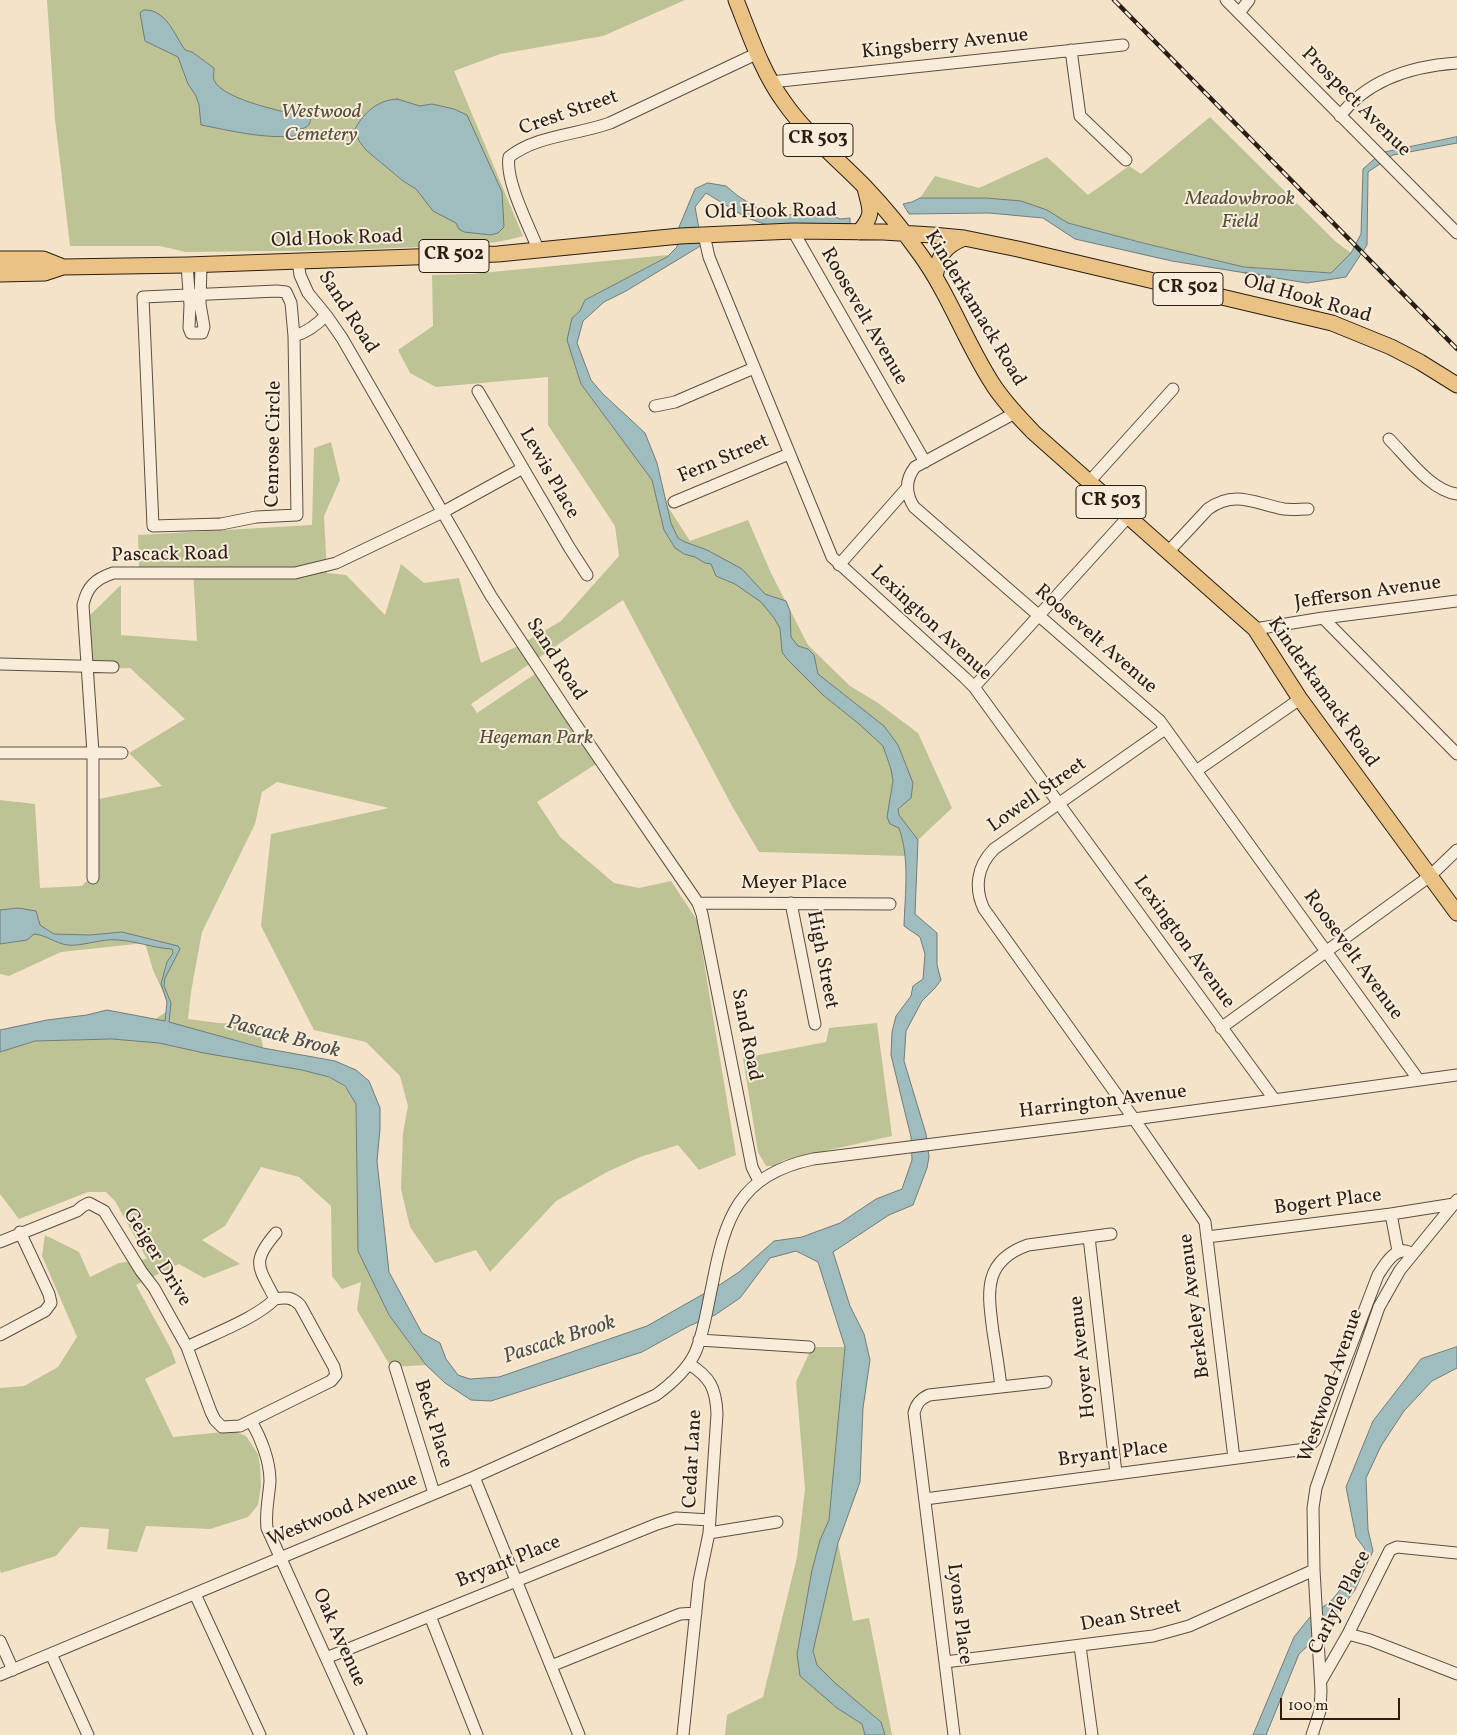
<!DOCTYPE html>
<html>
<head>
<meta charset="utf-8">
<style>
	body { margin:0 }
	#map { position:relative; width:1457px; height:1735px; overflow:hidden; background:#f4e3c8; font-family:Vollkorn,serif }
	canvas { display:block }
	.scale { position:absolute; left:1280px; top:1698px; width:120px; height:22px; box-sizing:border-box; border:2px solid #2b1d14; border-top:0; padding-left:6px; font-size:15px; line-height:18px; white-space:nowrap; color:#2b1d14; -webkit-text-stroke:4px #f8eddb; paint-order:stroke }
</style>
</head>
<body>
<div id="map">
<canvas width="1457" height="1735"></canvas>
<div class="scale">100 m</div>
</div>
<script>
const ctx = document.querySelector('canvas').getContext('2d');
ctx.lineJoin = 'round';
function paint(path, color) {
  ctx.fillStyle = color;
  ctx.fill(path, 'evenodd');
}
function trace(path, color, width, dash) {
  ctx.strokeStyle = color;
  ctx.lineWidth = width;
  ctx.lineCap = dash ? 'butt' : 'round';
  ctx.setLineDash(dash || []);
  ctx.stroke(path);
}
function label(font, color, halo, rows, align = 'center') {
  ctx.font = font + ' Vollkorn,serif';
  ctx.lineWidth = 4;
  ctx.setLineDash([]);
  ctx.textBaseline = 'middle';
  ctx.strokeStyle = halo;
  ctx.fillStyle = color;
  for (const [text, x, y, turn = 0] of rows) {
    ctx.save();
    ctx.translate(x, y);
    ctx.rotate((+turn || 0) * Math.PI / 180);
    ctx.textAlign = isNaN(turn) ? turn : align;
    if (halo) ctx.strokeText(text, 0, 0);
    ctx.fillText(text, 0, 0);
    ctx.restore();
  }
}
const green = new Path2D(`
	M47,0H685L603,36L500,54L454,71L523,236C491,246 454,245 420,247C342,251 264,251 186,252L160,246H70L55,119Z
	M1210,117L1335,241L1351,253L1331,273L1244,267L1143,243L1068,223L1047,210L986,198H920L935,176L979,188L1047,157L1088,195L1129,166L1141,174Z
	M668,255L667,257L585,300L580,311L572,318L581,384L648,474L652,480L659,505L661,496L690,541L748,520L771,573L808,645L850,686L878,703L918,733L952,808L918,840L906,856L759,852L732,806L623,600L471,704L477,713L535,674L596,764L537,802L560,837L614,883L639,888L671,881L697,920L736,1155L699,1170L678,1145L640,1157L607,1172L556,1201L490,1272L476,1250L435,1263L410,1227L401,1189L403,1133L408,1106L400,1076L366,1042L314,1030L261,926L271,834L389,808L277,782L262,792L255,824L202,932L191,992L188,1019L218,1023L259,1025L263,1048L274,1065C299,1069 349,1074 356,1105C357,1111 356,1118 356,1125L389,1315L426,1365L391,1367L357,1310L361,1282L342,1289L332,1276L331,1206L299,1177L261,1167L225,1226L202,1240L240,1264L204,1278L179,1264L136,1285L171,1349L176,1363L145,1379L173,1437L233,1431L246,1436L258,1454L260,1466L261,1486L258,1505L248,1517L210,1529L146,1526L137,1552L107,1549L109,1529L80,1527L56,1556L1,1573L0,1570V1388L24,1386L58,1367L77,1337L42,1256L45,1235L79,1252L90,1277L119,1263L147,1259L115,1201L106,1192H88L19,1219L0,1194V1052L35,1041L123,1039L171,1009L153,970L145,943L61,952L9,976L0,974V800L35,804L40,888L82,886L99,868V799L162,786L129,753L185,719L130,668L89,669L90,615L121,585V635L197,641L193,569H139L138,535L312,525L314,448L331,442L340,480L324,516L327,573L346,575L385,615L401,564L424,583L459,578L481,663L518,646L561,621L619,556L615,526L548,425V377L436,387L410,373L398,350L433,326L432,275L471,274Z
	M877,1023L892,1136L784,1160L774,1166H766L758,1152L743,1058L826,1042L829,1028Z
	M812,1347H845L829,1520L838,1543L853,1621L869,1618L892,1735H725L727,1715L763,1697L797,1557L805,1489L796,1382Z`);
const water = new Path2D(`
	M144,10C166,9 174,34 185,50L192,52L214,68C214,71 213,77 214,80C223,101 291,113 311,118C310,125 307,128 300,129L295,136C264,139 232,131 201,125L199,105L196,96L188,84L178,57L145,41L140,13Z
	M397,99L420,106L432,104L454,109L467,115L502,192L504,227L498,233L491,235L464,232L459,229L456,223L433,211L416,189L403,181L366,150L359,141L355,129C364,112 378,100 397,99Z
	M1457,137V143L1393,155L1368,172L1367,245L1346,277L1307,283L1172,261L1075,239L1043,218L989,213L909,214L903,204L912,202L920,198H986L1021,201L1047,210L1068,223L1143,243L1244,267L1331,273L1351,253L1361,234L1363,169L1381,153Z
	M708,183L726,186L738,196L762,211L777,215L829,214L840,219L850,218V227L770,226L747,218L706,193L695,207L702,245L626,291L604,302L583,321L577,343L591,380L602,393L645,433L657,463L671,523L678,538L685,542L707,550L742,569L765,594L786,601L790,611L791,637L798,646L808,649L814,655L818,674L884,726L898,745L913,783L911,798L898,809L899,815L918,840L915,914L937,933V965L941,980L935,988L922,1001L906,1031L904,1061L926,1134L929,1157L927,1168L913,1205L889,1215L833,1252L850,1306L864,1334L870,1360L863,1408L860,1482L838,1543L813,1651L817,1665L834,1682L881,1722L885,1735H865L862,1724L837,1708L800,1676L797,1654L812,1570L820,1540L829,1520L845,1347L818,1262L796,1251L770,1258L740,1298L715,1315L689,1326L642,1352L491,1401L471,1400L445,1383L426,1365L389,1315L358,1251L356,1104L345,1086L329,1077L302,1070L204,1053L159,1043L112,1039L35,1041L0,1052V1030L47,1020L87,1015L107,1010L165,1021L167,1002L161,984L167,962L173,953L172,949C153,948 136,941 118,940C102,938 81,947 67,945C55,943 46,935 34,934L27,940L0,944V910L18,908L36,911L40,925L54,934L90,935L122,932L178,946L180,949L165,978L164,986L171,1003L169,1022L263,1048L335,1061L356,1070L369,1081L380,1108V1129L377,1161L389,1272L422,1333L440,1343L446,1359L458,1375L470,1379L499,1377L647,1326L721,1284L739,1272L774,1241L802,1237L840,1223L876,1199L902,1189L912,1160L911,1137L891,1055L892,1032L896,1016L911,996L913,986L923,979L925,954L920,937L904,926C905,894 910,859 899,828L890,824L887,817L893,781L891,769L883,746L859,724L823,695L787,659L782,652L780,628L774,618L761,602L735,584L716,576L711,564L705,563L695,557L684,554L675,548L664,530L652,480L581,384L567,340L572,318L580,311L585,300L667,257L677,247L679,227L695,189Z
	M1457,1347V1368L1432,1381L1404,1411L1381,1446L1366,1478L1368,1530L1373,1551L1355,1590L1325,1630L1299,1654L1266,1735H1253L1294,1637L1310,1617L1332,1600L1344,1585L1354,1566L1365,1549L1356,1537L1346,1487L1373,1421L1421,1359Z`);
const stream = new Path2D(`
	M1246,273L1270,277`);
const minor = new Path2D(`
	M1226,0L1457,233
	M1239,13L1249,0
	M1071,50L1080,116L1126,160
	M771,82L1123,45
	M1340,116C1368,79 1413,66 1457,63
	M793,231L925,462
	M704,235L709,257L832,557L965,678L974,687L1274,1099
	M538,249C529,226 505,181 509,157C537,135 577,135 610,123L758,53
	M298,261L300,275L308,293L326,315L342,338L491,596L570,716L698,903L702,914L752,1167L759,1181
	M187,265L190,305L189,328L191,333H202L204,327L200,304L201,264
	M277,291L286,292L291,303L294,336L297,515L256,517L221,524L153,526L143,297Z
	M294,336C308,332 317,325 326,315
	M478,391L569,547L587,575
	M655,406L675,402L754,368
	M1015,413L915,467C905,480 905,493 914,507L1160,721L1418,1079
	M1389,439C1407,457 1431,491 1457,494
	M1089,482L1173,389
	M674,502L789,454
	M1168,552L1208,509C1235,489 1256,504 1284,509C1292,510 1300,509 1308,509
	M839,565L907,488
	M1323,618L1457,754
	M1255,629L1323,618L1457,601
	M0,664L113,667
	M974,687L1128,517
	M1165,729L994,849C977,866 974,888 984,909L1134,1119L1205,1222L1234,1458
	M0,753H122
	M1196,771L1300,699
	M93,878V753L83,605C87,587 95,579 113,573H295L336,563L443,512L523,468
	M698,903L890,904
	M791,903L815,1024
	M1221,1028L1430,876L1457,850
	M1391,1214L1398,1251
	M1089,1237L1116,1473
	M1207,1237L1391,1214L1454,1204
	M0,1242L77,1211L83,1206L89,1203L104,1211L141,1271L154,1288L187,1347L211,1412L215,1420L222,1427L240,1426L331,1381L336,1375L334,1367L300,1305C292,1297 286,1297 275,1299C255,1319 213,1334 187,1347
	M275,1299C259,1267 250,1263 276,1233
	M0,1335L45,1311L51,1303L49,1294L20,1232
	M699,1340L809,1347
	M395,1367L434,1493
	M1001,1387C999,1369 996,1351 993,1332C988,1293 982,1261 1028,1245L1111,1234
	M251,1421C261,1438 270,1461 270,1481C269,1497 265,1512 267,1528L361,1735
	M474,1477L579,1735
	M925,1499L1306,1449L1315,1440L1378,1275C1385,1264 1397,1243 1412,1254
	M709,1533L777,1522
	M195,1594L260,1735
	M430,1616L477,1735
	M1348,1634L1370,1640L1457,1674
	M0,1641L13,1670
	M1080,1646L1092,1735
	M51,1654L88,1735
	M326,1658L657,1524L676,1518L710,1520
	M945,1662L1153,1636L1189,1626L1314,1570
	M551,1666L680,1614L696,1613
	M0,1675L474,1477L656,1395C671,1384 687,1370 695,1353C704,1333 707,1308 712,1286C725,1218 738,1175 813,1159L1134,1119L1457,1075
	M1321,1681L1348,1634L1390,1550L1397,1547L1457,1553
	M683,1735L699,1581L709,1533L717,1414C716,1388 710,1377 689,1364
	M954,1735L914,1413C916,1404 920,1399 929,1395L1046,1382
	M1312,1735L1320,1711L1321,1691L1314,1570L1313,1508L1316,1488L1379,1307L1400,1270L1457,1200`);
const major = new Path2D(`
	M736,0C750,35 762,72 784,102C806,134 838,159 865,187C885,208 903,230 920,254C949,294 965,341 992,383C1003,401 1018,416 1033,432L1255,629L1300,699L1457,913
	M859,232C875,214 870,209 865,188
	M0,259H43L63,267
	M0,274L45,273L63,267L187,265L498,254L680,236L793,231L883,232L932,235L964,238L1018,249L1332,323L1391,347L1420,362L1457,385
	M935,277C939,255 943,247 964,238`);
const rail = new Path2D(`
	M1114,0L1457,349`);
const shields = [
	[818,140,70],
	[454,256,70],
	[1188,289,70],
	[1111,502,70]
];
const shieldNames = [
	["CR 503",818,140],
	["CR 502",454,256],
	["CR 502",1188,289],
	["CR 503",1111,502]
];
const streetNames = [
	["Kingsberry Avenue",945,45,-6],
	["Prospect Avenue",1355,103,45],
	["Crest Street",569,114,-19],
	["Old Hook Road",771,213,-1],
	["Old Hook Road",337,240,-2],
	["Old Hook Road",1307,300,16],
	["Kinderkamack Road",974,309,59],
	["Sand Road",347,313,57],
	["Roosevelt Avenue",863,317,60],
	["Cenrose Circle",275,444,-89],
	["Fern Street",724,460,-23],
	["Lewis Place",548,474,60],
	["Pascack Road",170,556,-1],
	["Jefferson Avenue",1368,594,-8],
	["Lexington Avenue",930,624,43],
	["Roosevelt Avenue",1095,640,41],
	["Sand Road",555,660,57],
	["Kinderkamack Road",1322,693,55],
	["Lowell Street",1038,796,-35],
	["Meyer Place",794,884],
	["Lexington Avenue",1183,943,54],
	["Roosevelt Avenue",1352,956,54],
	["High Street",821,960,79],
	["Sand Road",745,1035,79],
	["Harrington Avenue",1103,1103,-7],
	["Bogert Place",1328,1203,-7],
	["Geiger Drive",156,1258,58],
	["Berkeley Avenue",1196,1306,-97],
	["Hoyer Avenue",1084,1357,-96],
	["Westwood Avenue",1332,1386,-71],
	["Beck Place",432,1424,73],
	["Bryant Place",1113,1455,-7],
	["Cedar Lane",694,1459,-87],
	["Westwood Avenue",343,1511,-23],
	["Bryant Place",509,1563,-22],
	["Carlyle Place",1341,1603,-63],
	["Lyons Place",958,1614,83],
	["Dean Street",1131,1617,-11],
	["Oak Avenue",338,1638,66]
];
const parkNames = [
	["Westwood",321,113],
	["Cemetery",321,136],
	["Meadowbrook",1240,200],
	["Field",1240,223],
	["Hegeman Park",536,739]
];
const waterNames = [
	["Pascack Brook",283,1038,15],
	["Pascack Brook",560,1341,-18]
];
paint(green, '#bdc395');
paint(water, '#9fbcbe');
trace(water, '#717c7a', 1);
trace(stream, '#717c7a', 2.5);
trace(minor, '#5d4e41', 13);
trace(major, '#2b1d14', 17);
trace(minor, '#f8eddb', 11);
trace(major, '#eac284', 15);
trace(rail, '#2b1d14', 4.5);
trace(rail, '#f8eddb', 2.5, [8]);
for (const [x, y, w] of shields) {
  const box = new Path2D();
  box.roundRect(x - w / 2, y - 16.5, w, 33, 4);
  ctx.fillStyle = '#f8eddb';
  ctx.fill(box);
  trace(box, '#2b1d14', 1);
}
label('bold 19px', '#2b1d14', null, shieldNames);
label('20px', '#2b1d14', '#f8eddb', streetNames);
label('italic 20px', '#574f3b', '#f8eddb', parkNames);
label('italic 21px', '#4e4d47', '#f8eddb', waterNames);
</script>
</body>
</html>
